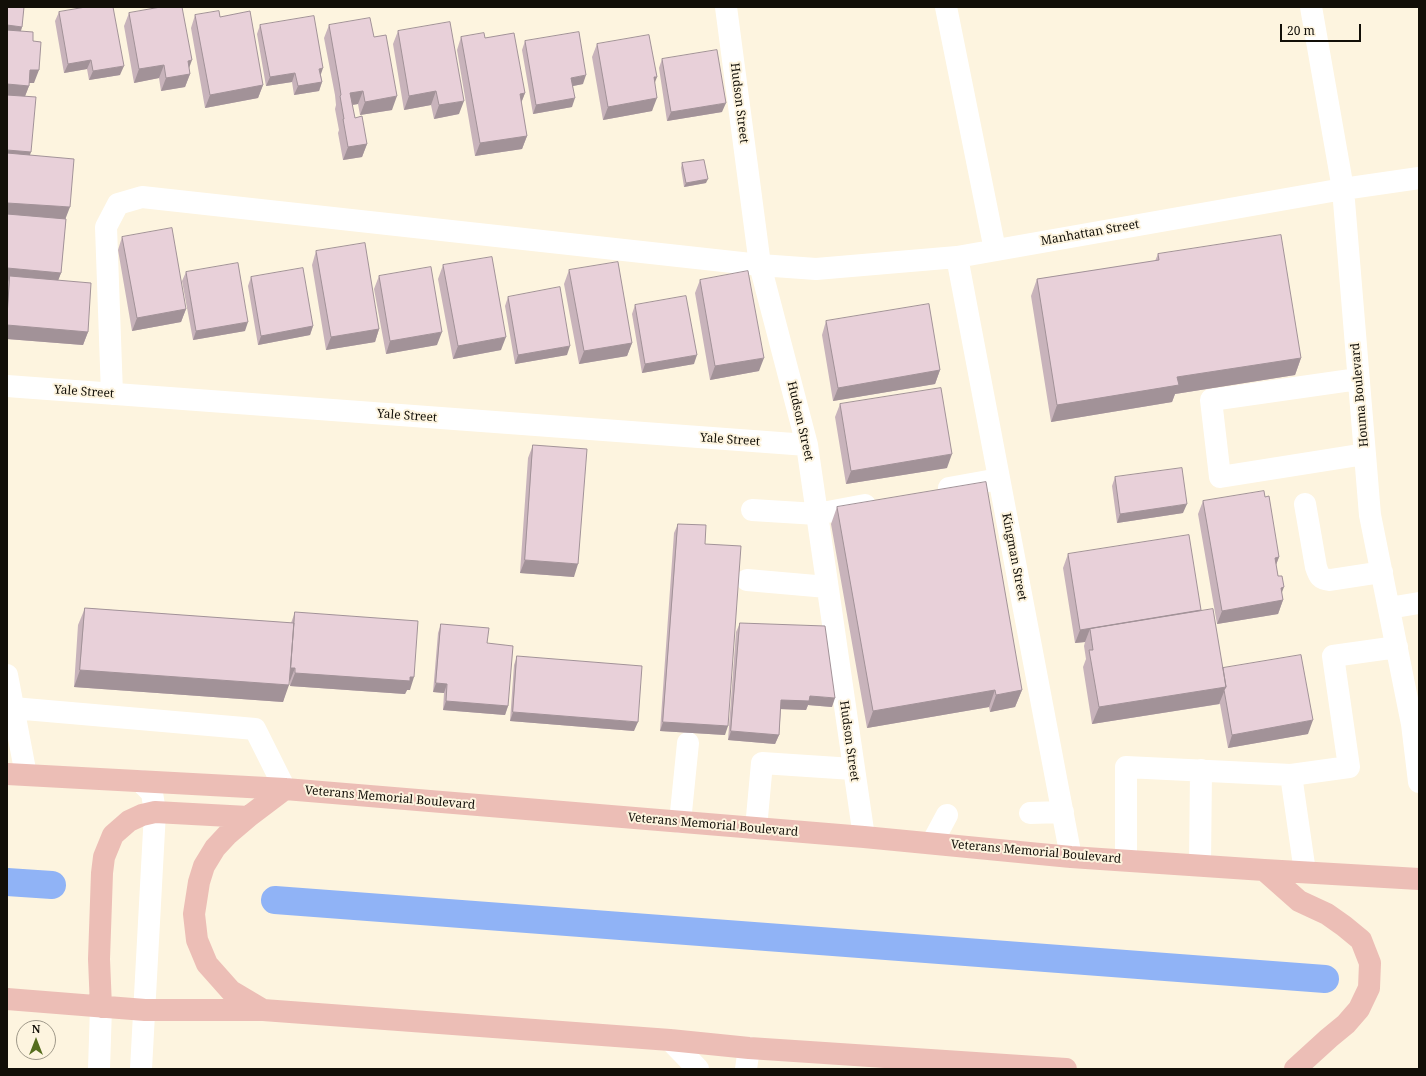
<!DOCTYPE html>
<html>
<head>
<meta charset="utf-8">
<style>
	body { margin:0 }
	#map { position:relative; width:1426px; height:1076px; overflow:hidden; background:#fdf4df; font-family:"Noto Serif",serif }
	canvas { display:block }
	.frame { position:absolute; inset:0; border:8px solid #120f08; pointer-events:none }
	.north { position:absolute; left:16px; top:1020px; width:40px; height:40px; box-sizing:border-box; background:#fdf4df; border:1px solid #9f9889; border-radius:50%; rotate:0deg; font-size:11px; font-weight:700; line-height:16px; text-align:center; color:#120f08 }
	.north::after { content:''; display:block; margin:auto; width:14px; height:18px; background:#556d1d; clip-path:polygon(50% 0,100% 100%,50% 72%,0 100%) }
	.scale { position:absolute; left:1280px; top:24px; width:81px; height:18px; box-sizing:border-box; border:2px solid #120f08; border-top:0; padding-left:5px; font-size:12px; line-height:14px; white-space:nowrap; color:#120f08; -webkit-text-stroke:3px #fdf4df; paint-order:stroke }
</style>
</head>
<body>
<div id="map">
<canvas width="1426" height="1076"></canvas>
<div class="frame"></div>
<div class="north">N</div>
<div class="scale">20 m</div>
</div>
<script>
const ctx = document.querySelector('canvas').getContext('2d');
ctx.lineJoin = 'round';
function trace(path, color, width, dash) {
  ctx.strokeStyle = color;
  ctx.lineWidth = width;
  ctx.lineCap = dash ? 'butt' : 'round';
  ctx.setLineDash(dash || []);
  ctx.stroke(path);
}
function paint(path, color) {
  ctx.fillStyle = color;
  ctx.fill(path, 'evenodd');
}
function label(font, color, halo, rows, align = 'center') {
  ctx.font = font + ' "Noto Serif",serif';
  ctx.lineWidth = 4;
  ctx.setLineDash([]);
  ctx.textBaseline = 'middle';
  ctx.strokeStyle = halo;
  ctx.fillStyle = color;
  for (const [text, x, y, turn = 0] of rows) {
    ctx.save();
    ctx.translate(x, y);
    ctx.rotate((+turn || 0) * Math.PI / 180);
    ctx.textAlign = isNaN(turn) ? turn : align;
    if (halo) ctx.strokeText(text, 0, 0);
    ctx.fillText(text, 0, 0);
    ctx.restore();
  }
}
const canal = new Path2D(`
	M7,882L52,885
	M275,900L1325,979`);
const minor = new Path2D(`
	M726,7L760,265L807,445L864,837
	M946,7L995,250
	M1311,7L1343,189L1370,515L1412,724L1419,782
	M957,257L1071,857
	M1358,379L1211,400L1220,477L1365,454
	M7,386L807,445
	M112,394L106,227L118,204L142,197L760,265L816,269L957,257L1343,189L1419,178
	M949,488L999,479
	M1305,504L1316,567C1319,576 1320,579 1330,580L1382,572
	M752,510L817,514L865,505
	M747,580L827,587
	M1389,608L1419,603
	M7,675L26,775
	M13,708L255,729L285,789
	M140,781L152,793L155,812L141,1069
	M1030,813L1063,812
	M680,822L688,743
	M756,828L762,763L853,769
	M932,843L947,815
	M1126,860V767L1291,775
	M1200,865L1201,770
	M1305,872L1291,775L1349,767L1333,656L1397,647
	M670,1040L698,1069
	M99,1069L101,1007
	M746,1069L749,1048`);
const major = new Path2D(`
	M7,774L285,789L864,837L1071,857L1264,870L1419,879
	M248,817L228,834L215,848L204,866L199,882L194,914L197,940L207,964L231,991L263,1010
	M1264,870L1299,901L1327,914L1344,926L1361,940L1370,963L1369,988L1359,1009L1346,1024L1329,1038L1295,1069
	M7,999L145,1010H263L670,1040L749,1048L1066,1069
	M101,1007L99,959L102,873L104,857L113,835L129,821L142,815L155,812L248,817L285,789`);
const wall = new Path2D(`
	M7,7L22,27L21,31L33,41L34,83H29V86L25,96L30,155L66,219L61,273L58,280L88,332L83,345L7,339V285L8,282H7Z
	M59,12L120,75L89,80L87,69L64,73L55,21Z
	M129,13L189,68L190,74L185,87L161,91L159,78L134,83L124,26Z
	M195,15L263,85L258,98L205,108L191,28Z
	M260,25L321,75L322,82L319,91L294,95L292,82L266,86L257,34Z
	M329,25L374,37L392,110L360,115L358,104L352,105L355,118L367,144L362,157L343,160L338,133L339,130L335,109L336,105L335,95L324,38Z
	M398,31L459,114L434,119L431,105L404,110L393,44Z
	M461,37L485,38L525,93L521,103L527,136L522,149L475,156L457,50Z
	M525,41L583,84L573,86L572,107L533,114L522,50Z
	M597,44L655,83L652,111L603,120L592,57Z
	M662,59L722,112L667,121L659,68Z
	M682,163L706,183L684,187L681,168Z
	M122,237L186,309L181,322L132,331L118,250Z
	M316,251L379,329L375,342L326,350L312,265Z
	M1158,254L1301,358L1295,375L1175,394L1172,402L1051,422L1031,296L1037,279L1155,261Z
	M443,265L501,350L453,359L438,279Z
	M569,270L632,343L627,356L579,364L564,284Z
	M186,272L245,331L193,340L182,281Z
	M379,276L437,345L386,354L374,289Z
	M251,277L313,326L310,335L258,345L248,286Z
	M700,280L759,371L710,380L695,293Z
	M508,297L567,355L515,364L505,306Z
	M635,305L694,364L642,373L632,314Z
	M826,321L940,370L935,384L833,401L822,335Z
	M840,404L947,468L846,484L835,417Z
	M533,445L574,577L520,573L528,458Z
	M1115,477L1183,513L1117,523L1112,486Z
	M1265,497L1279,557L1276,565L1283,600L1278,614L1217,624L1198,514L1203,501Z
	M837,507L1022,690L1015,707L990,712L989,707L867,728L831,524Z
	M678,524L705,544L725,735L660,731L674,533Z
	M1068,554L1201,611L1223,668L1308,734L1228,748L1220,704L1092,724L1083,667L1086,659L1084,646L1085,642L1075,643L1063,568Z
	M85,608L291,623L295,612L410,690H407L405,694L290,686V681H289L283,702L74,687L78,625Z
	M740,623L832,707L808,705L806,710L781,709L779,735L775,744L728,740L736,632Z
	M441,624L508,706L505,715L443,710L444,693L433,692L438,633Z
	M517,656L634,731L510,721L514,665Z`);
const shadedWall = new Path2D(`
	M7,25L22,27L19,36L7,35Z
	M91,60L87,69L64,73L68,64Z
	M192,60L187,74L188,61Z
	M164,65L159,78L134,83L139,69Z
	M124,66L120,75L89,80L93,71Z
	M323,68L320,77L319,69Z
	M30,70H39L34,83H25Z
	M295,73L292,82L266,86L270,77Z
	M190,74L185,87L161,91L166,78Z
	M586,75L583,84L568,87L571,78Z
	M654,77H657L652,90Z
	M322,82L319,91L294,95L298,86Z
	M7,84L29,86L24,99L7,97Z
	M263,85L258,98L205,108L210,95Z
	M363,91L358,104L345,106L350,93Z
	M436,91L431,105L404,110L409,96Z
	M525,93L520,106V94Z
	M397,96L392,110L360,115L365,102Z
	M575,98L572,107L533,114L536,105Z
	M657,98L652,111L603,120L608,107Z
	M464,101L459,114L434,119L439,105Z
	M726,103L722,112L667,121L671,112Z
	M527,136L522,149L475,156L480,143Z
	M367,144L362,157L343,160L348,147Z
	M7,150L31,152L28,161L7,159Z
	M708,179L706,183L684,187L686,183Z
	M7,203L70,207L65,220L7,216Z
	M7,268L61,273L56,286L10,276L8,282H7Z
	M186,309L181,322L132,331L137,318Z
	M248,322L245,331L193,340L196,331Z
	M7,325L88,332L83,345L7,339Z
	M313,326L310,335L258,345L261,336Z
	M379,329L375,342L326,350L331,337Z
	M442,332L437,345L386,354L390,341Z
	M506,337L501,350L453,359L458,346Z
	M632,343L627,356L579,364L584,351Z
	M570,346L567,355L515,364L518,355Z
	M697,355L694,364L642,373L645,364Z
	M764,358L759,371L710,380L715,366Z
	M1301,358L1295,375L1175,394L1172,402L1051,422L1057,405L1177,377Z
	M940,370L935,384L833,401L838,388Z
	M952,454L947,468L846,484L851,471Z
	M1187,504L1183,513L1117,523L1120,514Z
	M1279,557L1274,570L1275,558Z
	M525,560L578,564L574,577L520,573Z
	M1284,587L1279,600L1281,588Z
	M1283,600L1278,614L1217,624L1222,611Z
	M1201,610L1090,629L1085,642L1075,643L1080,630Z
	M291,668H295L290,681H286Z
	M80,670L289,685L283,702L74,687Z
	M295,673L410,677H414L410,690H407L405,694L290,686Z
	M436,683L447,684L444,693L433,692Z
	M1226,687L1219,704L1092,724L1099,707Z
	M995,690L989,707L867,728L873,711Z
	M1022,690L1015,707L990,712L996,695Z
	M810,696L835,698L832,707L808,705L806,710L778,709L781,700Z
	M446,701L508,706L505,715L443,710Z
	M513,712L638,722L634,731L510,721Z
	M1313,720L1308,734L1228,748L1232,735Z
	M663,722L728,726L725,735L660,731Z
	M731,731L779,735L775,744L728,740Z`);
const building = new Path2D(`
	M7,7H24L22,27L7,25Z
	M86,7H113L124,66L93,71L91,60L68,64L59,12Z
	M161,7H182L192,60L188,61L190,74L166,78L164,65L139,69L129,13Z
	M219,11L220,17L250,11L263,85L210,95L195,15Z
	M314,16L323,68L319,69L322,82L298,86L295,73L270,77L260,25Z
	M370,18L374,37L386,35L397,96L365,102L363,91L350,93L355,118L362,116L367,144L348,147L343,119H344L340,96L341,95L339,82L329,25Z
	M450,22L464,101L439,105L436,91L409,96L398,31Z
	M7,30L33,32V41L41,42L39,70H30L29,86L7,84Z
	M579,32L586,75L571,78L575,98L536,105L525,41Z
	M484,33L485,38L514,33L525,93L520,94L527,136L480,143L461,37Z
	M649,35L657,77H654L657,98L608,107L597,44Z
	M717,50L726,103L671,112L662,59Z
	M7,95L36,97L31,152L7,150Z
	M7,153L74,159L70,207L7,203Z
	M704,160L708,179L686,183L682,163Z
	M7,214L66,219L61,273L7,268Z
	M172,228L186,309L137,318L122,237Z
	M1281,235L1301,358L1177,377L1179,385L1057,405L1037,279L1159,260L1158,254Z
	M365,243L379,329L331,337L316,251Z
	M492,257L506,337L458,346L443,265Z
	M618,262L632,343L584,351L569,270Z
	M238,263L248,322L196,331L186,272Z
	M431,267L442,332L390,341L379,276Z
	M303,268L313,326L261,336L251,277Z
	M748,271L764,358L715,366L700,280Z
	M10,276L91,283L88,332L7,325V317Z
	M560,287L570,346L518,355L508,297Z
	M686,296L697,355L645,364L635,305Z
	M929,304L940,370L838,388L826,321Z
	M941,388L952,454L851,471L840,404Z
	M533,445L587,449L578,564L525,560Z
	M1182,468L1187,504L1120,514L1115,477Z
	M986,482L1022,690L996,695L995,690L873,711L837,507Z
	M1264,491L1265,497L1269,496L1279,557L1275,558L1278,576H1282L1284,587L1281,588L1283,600L1222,611L1203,501Z
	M678,524L706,525L705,544L741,546L728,726L663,722Z
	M1189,535L1201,610L1080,630L1068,554Z
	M85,608L294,623L289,685L80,670Z
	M1213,609L1226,687L1099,707L1089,650H1093L1090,629Z
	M295,612L418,621L414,677H410V681L295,673V668H291Z
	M740,623L825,626L835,698L810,696L809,701L781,700L779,735L731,731Z
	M441,624L489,628L487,643L513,646L508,706L446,701L447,684L436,683Z
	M1301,655L1313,720L1232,735L1224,690L1226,687L1223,668Z
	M517,656L642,666L638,722L513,712Z`);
const streetNames = [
	["Hudson Street",739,103,83],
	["Manhattan Street",1090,233,-10],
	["Yale Street",84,392,4],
	["Houma Boulevard",1360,395,-95],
	["Yale Street",407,416,4],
	["Hudson Street",800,421,77],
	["Yale Street",730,440,4],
	["Kingman Street",1014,557,79],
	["Hudson Street",849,741,82],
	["Veterans Memorial Boulevard",390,798,5],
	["Veterans Memorial Boulevard",713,825,5],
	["Veterans Memorial Boulevard",1036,852,5]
];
trace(canal, '#90b3f6', 28);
trace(minor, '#fff', 22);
trace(major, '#ecbeb6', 22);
paint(wall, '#c8b3bb');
paint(shadedWall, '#a29298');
paint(building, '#e8d0d9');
trace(building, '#a29298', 1);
label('12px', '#120f08', '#fdf4df', streetNames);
</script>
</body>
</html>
